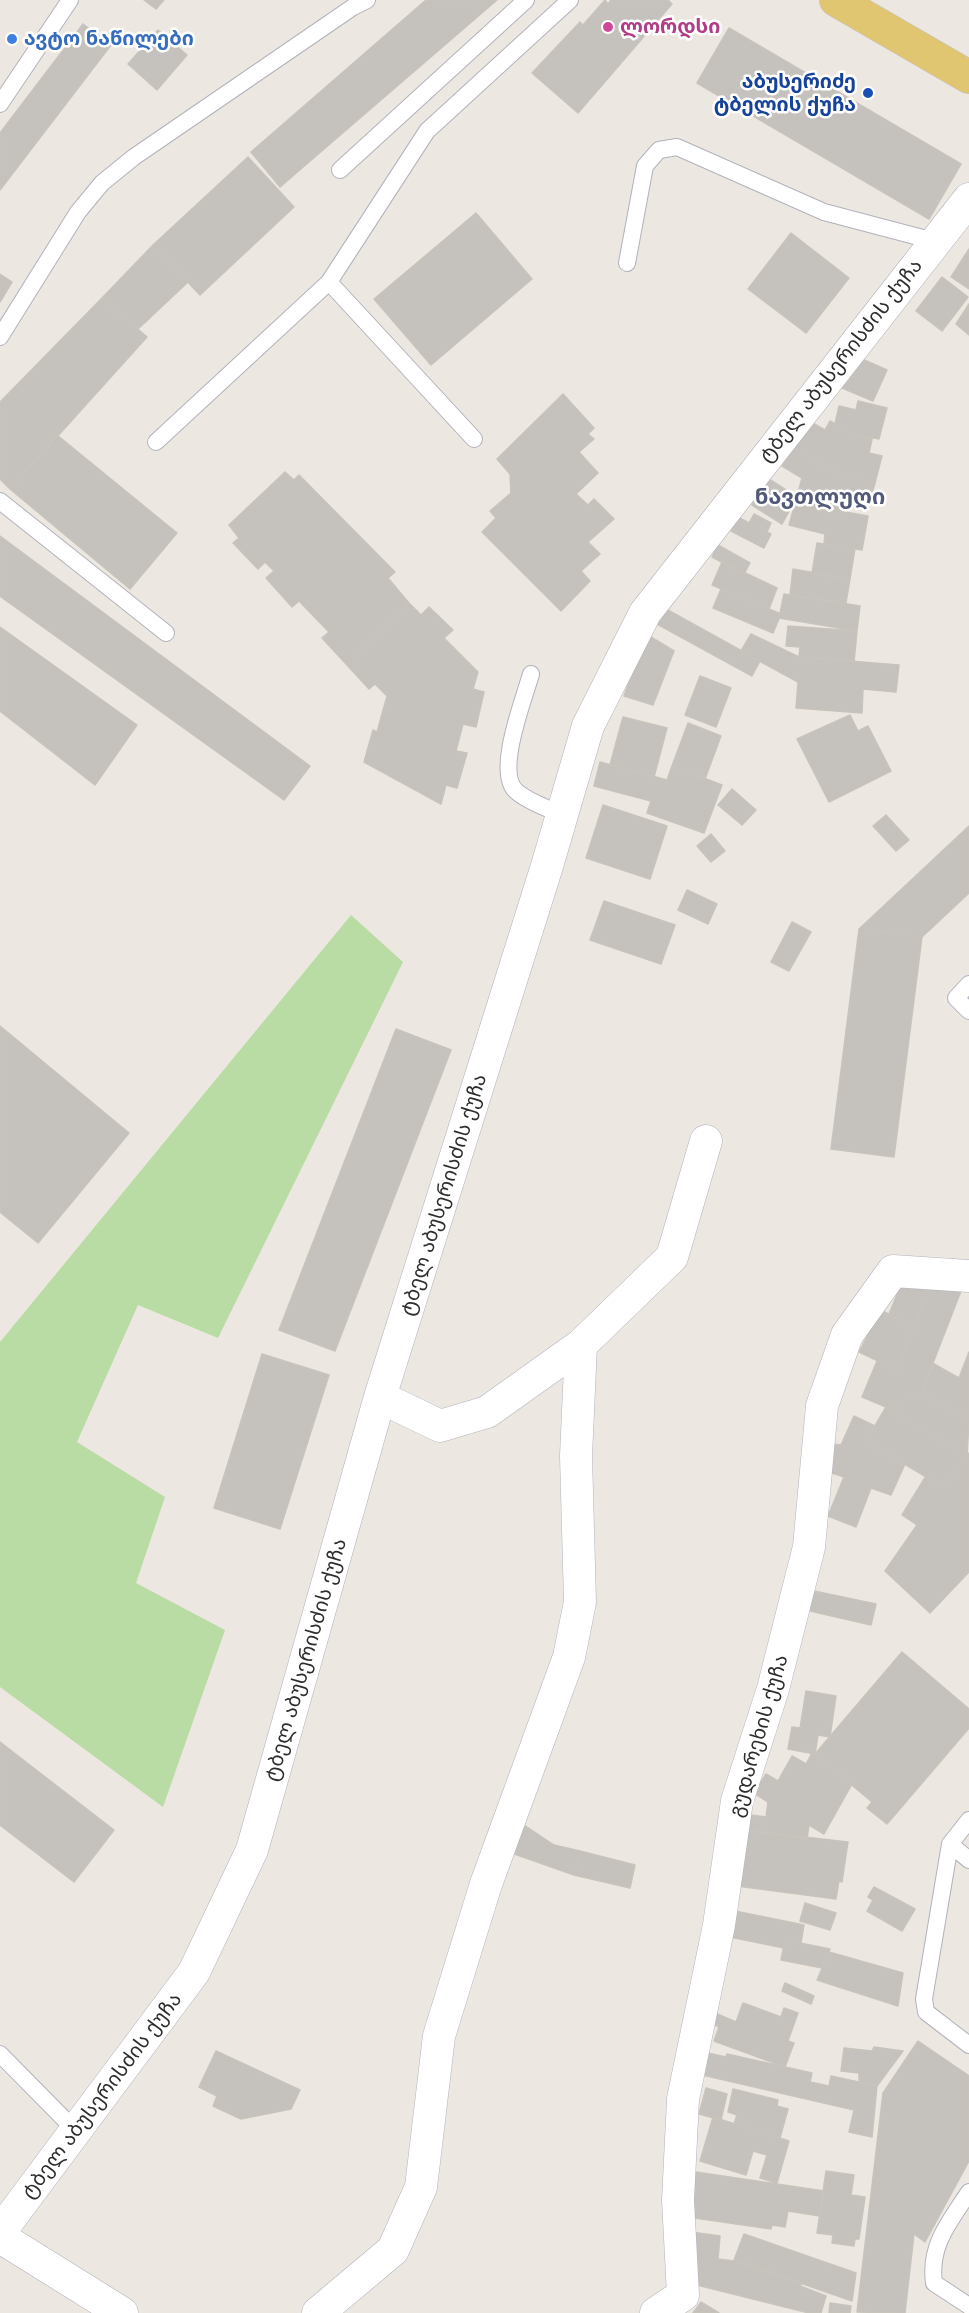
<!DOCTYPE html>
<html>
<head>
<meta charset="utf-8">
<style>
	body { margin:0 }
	canvas { display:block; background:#ede7e1 }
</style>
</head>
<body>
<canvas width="969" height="2313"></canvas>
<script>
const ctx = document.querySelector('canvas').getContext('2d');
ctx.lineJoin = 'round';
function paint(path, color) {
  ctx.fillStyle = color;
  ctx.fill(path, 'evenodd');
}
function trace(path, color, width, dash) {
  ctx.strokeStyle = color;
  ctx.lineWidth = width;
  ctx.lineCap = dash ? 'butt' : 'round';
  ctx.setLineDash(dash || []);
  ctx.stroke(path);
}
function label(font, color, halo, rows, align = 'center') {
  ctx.font = font + ' Montserrat,"Noto Sans Georgian",sans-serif';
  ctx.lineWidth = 5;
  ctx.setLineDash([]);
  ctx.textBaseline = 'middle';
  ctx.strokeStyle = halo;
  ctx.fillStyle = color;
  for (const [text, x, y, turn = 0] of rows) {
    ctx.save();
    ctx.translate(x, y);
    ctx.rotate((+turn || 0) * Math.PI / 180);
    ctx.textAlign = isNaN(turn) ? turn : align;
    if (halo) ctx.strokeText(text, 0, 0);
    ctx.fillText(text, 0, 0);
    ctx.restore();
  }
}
const green = new Path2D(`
	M351,915L403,962L218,1338L138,1305L77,1442L165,1497L136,1583L225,1630L163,1807L0,1687V1342Z`);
const building = new Path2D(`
	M144,0H164L156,9Z
	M426,0H497L280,187L251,152Z
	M605,0L608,4L611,0H668L672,4L578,113L532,73L580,22L583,25Z
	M83,24L111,45L0,190V133Z
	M729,28L961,164L929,219L697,83Z
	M158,30L187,55L157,90L128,64Z
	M248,157L294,207L200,295L153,245Z
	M476,213L532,279L431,365L374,299Z
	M791,233L849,278L806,333L748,289Z
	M153,245L188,282L138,329L102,298Z
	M969,249V289L951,277Z
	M0,274L12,282L0,302Z
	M942,277L968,297L942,331L916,311Z
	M102,298L147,337L10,489L0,479V402Z
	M969,304V335L956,324Z
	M862,359L887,370L873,401L842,388Z
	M563,394L594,428L588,434L594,439L579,452L598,473L576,494L588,505L594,499L614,519L588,542L600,554L581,571L590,581L561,611L482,532L496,518L490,511L511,493L510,474L497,459Z
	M858,401L887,408L879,439L855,435L835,424L839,406L856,410Z
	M809,421L825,430L830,421L855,435L872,439L869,453L882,456L875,483L840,474L794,448Z
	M57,435L177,533L130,589L10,489Z
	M794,448L840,474L875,483L869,504L843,499L839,515L795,504L802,478L782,466Z
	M285,472L294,480L299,475L395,572L388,578L409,603L347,665L322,638L329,632L299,601L292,607L266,578L274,571L265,562L258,569L233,543L239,538L229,525Z
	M769,479L797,497L782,524L752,505Z
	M795,504L839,515L840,511L868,516L862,550L824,544L825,534L789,525Z
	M754,514L771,523L767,532L771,534L764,548L731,531L738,517L749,523Z
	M0,536L310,766L284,800L0,596Z
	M817,543L855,549L850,579L812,573Z
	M718,545L750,563L744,574L712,557Z
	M722,562L777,588L769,609L712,585Z
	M793,569L850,579L846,603L790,595Z
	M721,589L781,614L773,633L713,608Z
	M784,594L860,606L857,631L779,618Z
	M409,603L421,615L429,607L453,630L444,638L478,672L473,689L484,692L476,727L463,724L456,751L467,753L457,788L446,785L441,804L364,762L373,730L377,732L387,696L375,684L369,689L347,665Z
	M666,609L760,661L752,676L657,624Z
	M788,626L857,631L854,662L799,657L800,647L786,646Z
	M0,627L137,725L95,785L0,711Z
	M646,634L674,651L653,705L624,696Z
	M751,634L799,657L899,665L896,692L863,689L862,713L796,708L798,682L741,651Z
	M700,676L731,688L716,727L685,715Z
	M850,715L858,731L868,726L891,771L829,802L797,739Z
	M623,717L667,728L654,777L610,765Z
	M688,723L721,736L705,779L672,766Z
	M600,762L667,780L672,766L722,785L704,833L647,813L651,801L594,786Z
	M732,789L756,810L742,825L718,805Z
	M603,805L667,826L650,879L586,858Z
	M886,815L909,840L896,851L873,826Z
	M969,826V893L922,937L859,929Z
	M711,834L725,851L711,862L697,846Z
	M687,890L717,904L708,924L678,910Z
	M604,901L675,925L661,964L590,940Z
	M792,922L811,932L789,971L771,962Z
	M859,929L922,937L894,1157L831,1149Z
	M0,1026L129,1133L38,1243L0,1212Z
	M396,1029L451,1050L335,1351L279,1330Z
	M933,1280L914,1328L889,1314L902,1283Z
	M933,1280L961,1291L921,1394L886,1407L862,1397L877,1361L897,1370Z
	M881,1310L914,1328L897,1370L859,1352Z
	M969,1352V1420L921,1394L934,1364L959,1378Z
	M262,1354L329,1375L280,1529L214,1508Z
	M921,1394L969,1420L967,1456L886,1407Z
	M886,1407L967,1456L943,1487L866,1441Z
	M854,1416L875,1426L866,1441L905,1464L891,1495L871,1488L856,1527L828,1516L844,1477L829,1472L833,1444L841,1445Z
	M969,1453V1572L930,1613L885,1571L917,1525L902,1515L926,1476L943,1487Z
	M814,1591L876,1604L871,1625L810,1611Z
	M902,1652L969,1709V1728L887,1824L867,1808L872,1802L815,1754Z
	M806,1691L836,1696L830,1737L818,1735L815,1754L788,1749L792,1727L800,1728Z
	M0,1742L114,1830L74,1882L0,1825Z
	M812,1753L852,1784L824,1834L809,1825L807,1839L749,1831L751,1815L766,1817L768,1802L754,1793L766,1774L778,1781L792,1756L806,1764Z
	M518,1821L554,1845L580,1851L574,1875L503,1850Z
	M743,1830L848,1842L842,1882L839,1881L836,1899L737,1886Z
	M580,1851L635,1865L630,1888L574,1875Z
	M874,1887L915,1909L902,1931L867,1911L873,1900L868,1897Z
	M805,1903L836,1913L830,1930L800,1921Z
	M735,1911L804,1925L801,1943L785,1940L784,1948L730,1937Z
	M785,1940L830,1949L822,1968L781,1960Z
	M829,1952L903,1973L898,2006L817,1980Z
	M785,1983L814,1996L811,2004L782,1991Z
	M743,2003L781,2017L784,2008L798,2013L788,2041L794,2043L785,2067L714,2041L719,2027L712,2024L715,2013L736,2022Z
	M918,2041L969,2076V2161L925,2242L914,2234L905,2313L857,2312L883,2093Z
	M874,2047L903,2051L877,2086L859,2082V2073L841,2071L844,2048L872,2051Z
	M216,2051L300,2090L291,2109L241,2119L213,2106L217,2096L199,2087Z
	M703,2052L726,2057L727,2054L812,2073L810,2082L829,2086L831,2076L877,2086L872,2137L849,2132L854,2110L698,2074Z
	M706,2088L727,2094L721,2120L699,2114Z
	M733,2089L778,2100L777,2106L788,2109L780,2138L734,2124L737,2115L728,2112Z
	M713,2117L789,2141L777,2183L760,2178L767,2155L753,2151L746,2175L700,2161Z
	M689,2171L824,2191L820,2216L788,2211L785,2227L772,2225L771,2229L688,2217Z
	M826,2171L854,2175L851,2195L865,2197L859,2239H855L854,2246L832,2243L833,2235L817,2233Z
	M691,2232L720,2236L718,2259L742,2262L802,2283L800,2286L826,2296L821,2313H809L693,2284Z
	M744,2234L856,2273L852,2301L734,2260Z
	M701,2302L719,2313H693Z
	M830,2303L851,2306L850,2313H829Z`);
const lane = new Path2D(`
	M0,104L70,0
	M340,170L526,0
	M627,263L645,166L659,150L677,147L824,212L934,241
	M329,282L474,439
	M0,337L78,212L102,183L134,157L353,7L367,0
	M156,442L329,282L427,131L570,0
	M0,501L166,633
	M531,674C524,699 495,772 516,791C528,802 548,808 562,815
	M969,984L956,998L969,1011
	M969,1820L950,1844L969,1860
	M950,1844L924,1999L926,2012L969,2045
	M0,2054L77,2132
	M969,2192C949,2223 929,2245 934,2283L969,2306`);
const street = new Path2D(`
	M380,1397L440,1426L487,1412L581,1345L672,1257L706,1141
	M0,2232L194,1972L252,1850L380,1397L547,866L588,726L645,613L969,199
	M0,2237L122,2313
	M318,2313L393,2250L421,2187L439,2036L486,1884L569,1657L580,1602L576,1456L581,1345
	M656,2313L683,2295L678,2200L683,2099L719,1925L737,1801L773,1689L809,1547L822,1406L847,1335L893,1271L969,1276`);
const primary = new Path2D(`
	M836,0L969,77`);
const markers = [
	[608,27,6,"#d1479c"],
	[12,39,6,"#3f7fe0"],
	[868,93,6,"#1a4fb4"]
];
const hotelNames = [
	["ლორდსი",620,27]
];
const shopNames = [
	["ავტო ნაწილები",24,39]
];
const transitNames = [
	["აბუსერიძე",856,82],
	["ტბელის ქუჩა",856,105]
];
const streetNames = [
	["ტბელ აბუსერისძის ქუჩა",841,361,-52],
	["ტბელ აბუსერისძის ქუჩა",444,1195,-73],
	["ტბელ აბუსერისძის ქუჩა",306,1660,-74],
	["გუდარეხის ქუჩა",759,1736,-74],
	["ტბელ აბუსერისძის ქუჩა",102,2096,-53]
];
const quarterNames = [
	["ნავთლუღი",820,498]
];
paint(green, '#b8dca4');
paint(building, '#c5c1bd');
trace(building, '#c8c3bb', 1.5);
trace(lane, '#b1b3bb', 18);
trace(street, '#b1b3bb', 33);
trace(primary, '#c4c4c4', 34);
trace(lane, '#fff', 16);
trace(street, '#fff', 32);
trace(primary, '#e1c671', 33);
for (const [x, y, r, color] of markers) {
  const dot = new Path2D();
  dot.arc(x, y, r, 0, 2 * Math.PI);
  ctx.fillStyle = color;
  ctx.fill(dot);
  trace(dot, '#fff', 2);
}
label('bold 20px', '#b23c85', '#fff', hotelNames, 'left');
label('bold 20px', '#366cbe', '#fff', shopNames, 'left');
label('bold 20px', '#164399', '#fff', transitNames, 'right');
label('20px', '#2d2d2d', '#fff', streetNames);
label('bold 22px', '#525979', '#fff', quarterNames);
</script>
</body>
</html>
